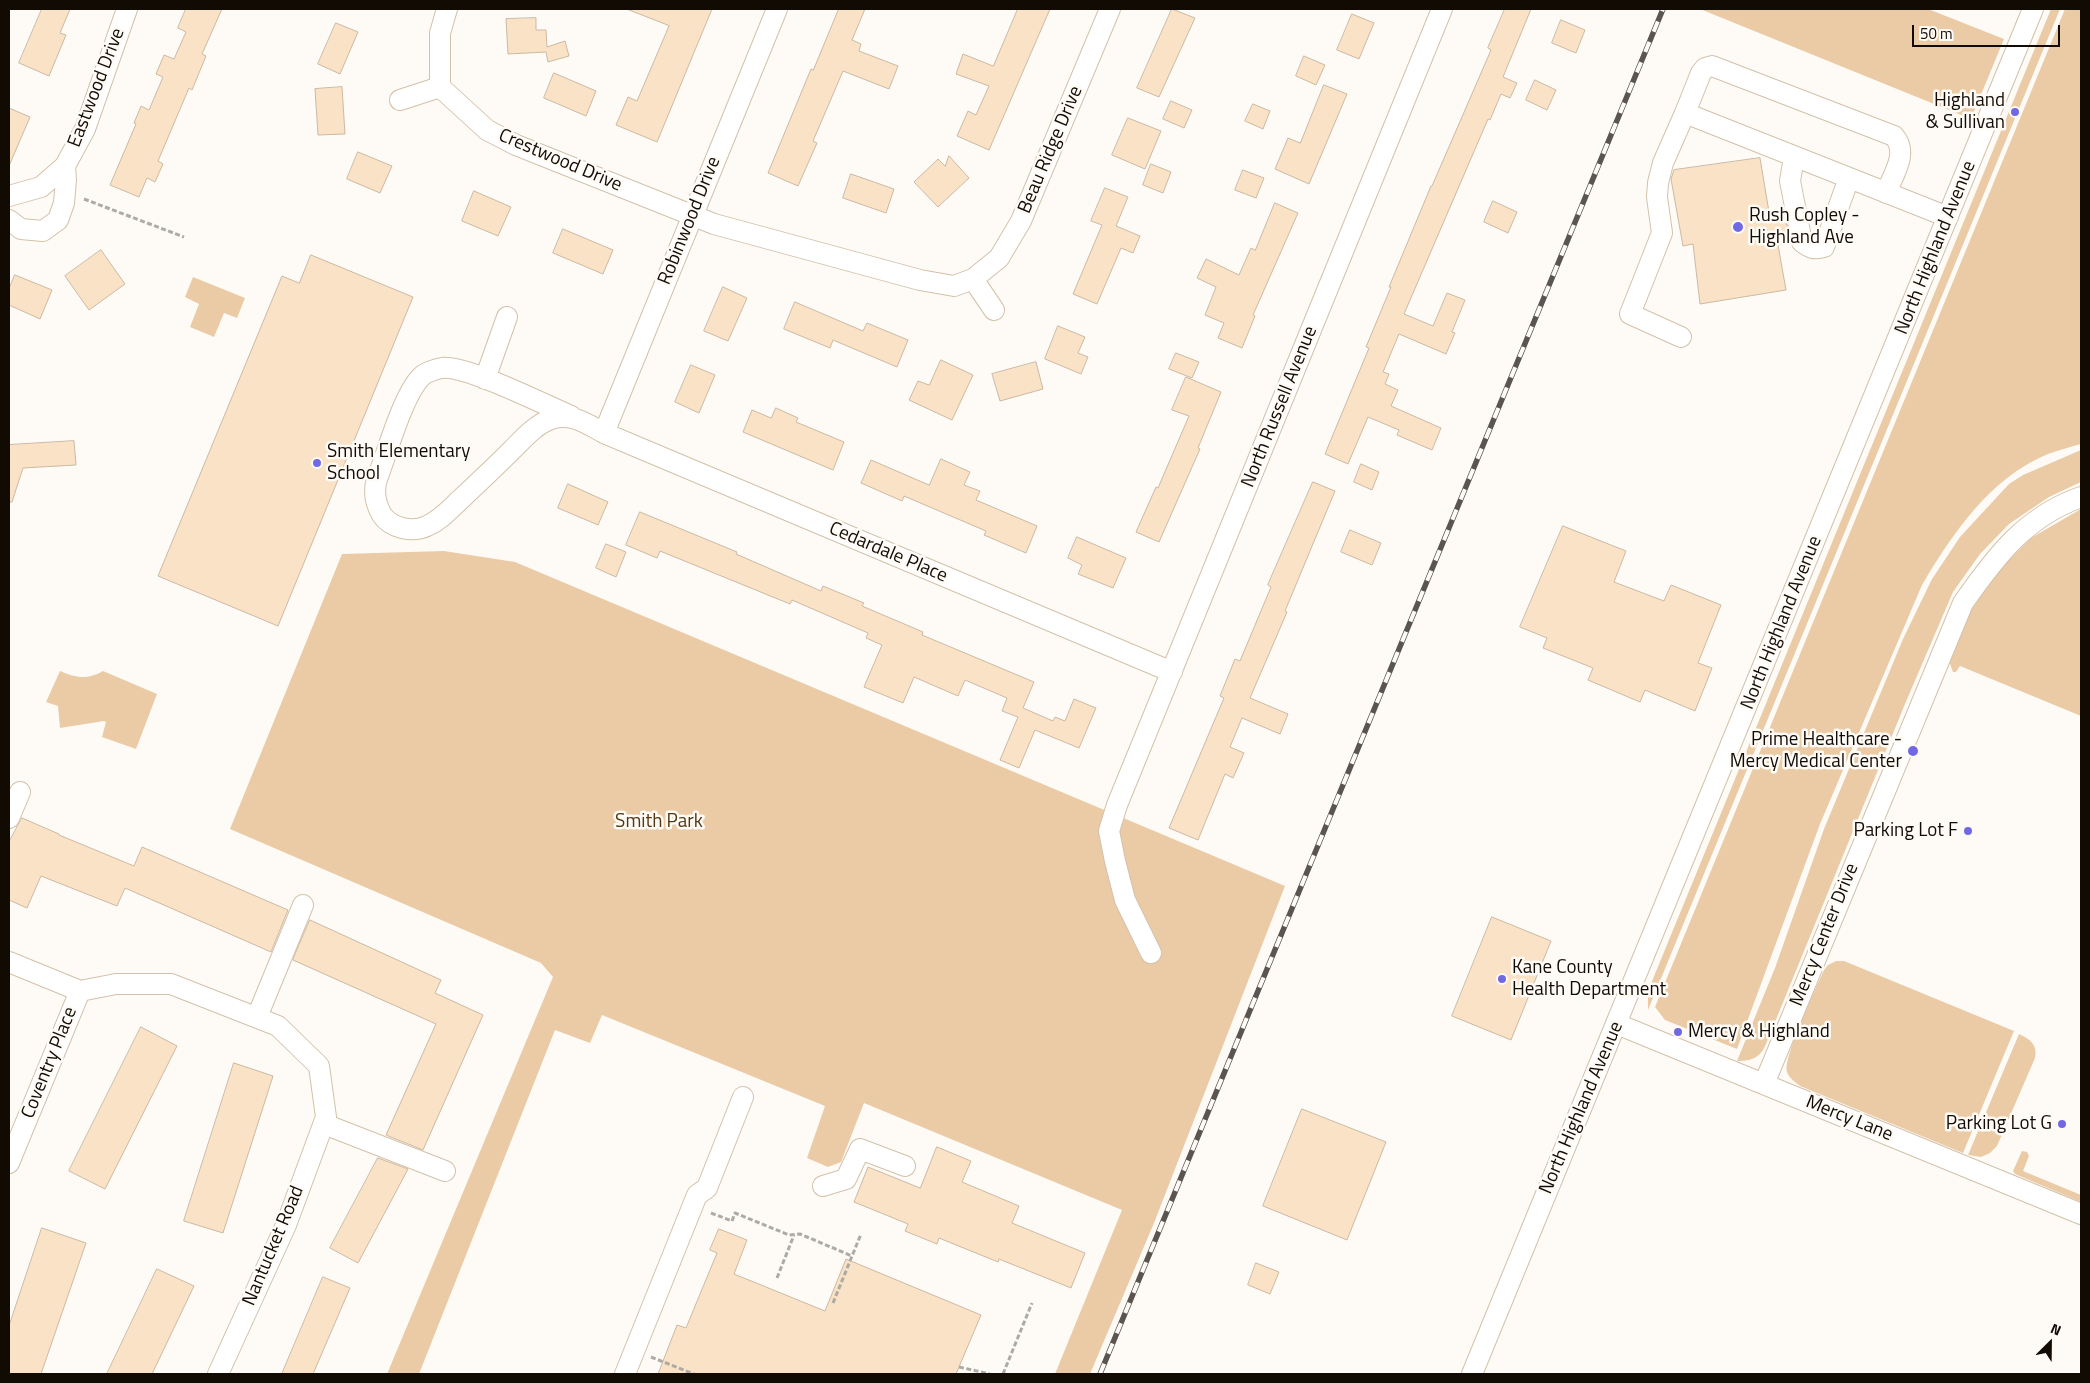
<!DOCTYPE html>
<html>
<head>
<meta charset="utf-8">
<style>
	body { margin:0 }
	#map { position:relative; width:2090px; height:1383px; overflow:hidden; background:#fefbf6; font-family:"Titillium Web",sans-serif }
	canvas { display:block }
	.frame { position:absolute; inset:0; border:10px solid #110b04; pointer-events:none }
	.north { position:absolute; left:2025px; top:1318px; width:50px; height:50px; -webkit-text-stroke:4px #fefbf6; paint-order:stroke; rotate:23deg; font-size:14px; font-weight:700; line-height:20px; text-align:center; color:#110b04 }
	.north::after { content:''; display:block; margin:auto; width:18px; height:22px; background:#110b04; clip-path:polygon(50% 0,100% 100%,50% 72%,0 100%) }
	.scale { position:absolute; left:1912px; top:25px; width:148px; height:22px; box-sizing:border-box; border:2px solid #110b04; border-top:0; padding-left:6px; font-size:15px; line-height:18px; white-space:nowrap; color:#110b04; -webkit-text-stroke:4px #fefbf6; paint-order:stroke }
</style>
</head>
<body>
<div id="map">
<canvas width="2090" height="1383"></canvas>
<div class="frame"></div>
<div class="north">N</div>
<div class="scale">50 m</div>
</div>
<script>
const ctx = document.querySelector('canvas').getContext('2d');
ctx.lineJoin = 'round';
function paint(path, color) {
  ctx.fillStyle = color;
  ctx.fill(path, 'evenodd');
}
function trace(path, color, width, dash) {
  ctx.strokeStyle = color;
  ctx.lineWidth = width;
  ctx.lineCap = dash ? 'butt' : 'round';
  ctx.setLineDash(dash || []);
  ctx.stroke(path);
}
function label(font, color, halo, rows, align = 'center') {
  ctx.font = font + ' "Titillium Web",sans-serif';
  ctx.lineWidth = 5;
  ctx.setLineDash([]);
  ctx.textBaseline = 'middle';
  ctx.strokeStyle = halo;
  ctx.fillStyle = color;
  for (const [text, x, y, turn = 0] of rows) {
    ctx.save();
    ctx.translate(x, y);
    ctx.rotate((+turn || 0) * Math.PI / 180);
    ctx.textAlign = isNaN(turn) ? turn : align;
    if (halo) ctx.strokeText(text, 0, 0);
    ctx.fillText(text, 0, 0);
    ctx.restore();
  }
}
const green = new Path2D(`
	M1700,9H1928L2004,39L1971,119Z
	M2051,9H2060L1648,1010V991Z
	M2065,9H2081V444C2070,447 2059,450 2048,454C1991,477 1952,534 1922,585L1820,824L1737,1049L1665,1020L1655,1007Z
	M193,277L245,298L237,318L224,313L214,337L190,327L199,304L185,297Z
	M2081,450V482L2049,497L2009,524L1980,554L1953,592L1905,704L1766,1044C1760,1058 1752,1061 1737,1061L1775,968L1824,829L1903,639L1932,579L1960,537L2009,484L2023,475Z
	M2081,509V716L1960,666L1956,672H1953L1949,661L1968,615L1997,572L2031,538Z
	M444,551L515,562L1285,886L1154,1223L1090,1374H1055L1122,1210L864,1103L841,1162L828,1167L807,1158L825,1106L602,1015L590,1043L555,1030L419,1374H387L553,977L541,963L230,829L342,554Z
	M60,671C76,678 87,680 103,671L157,694L136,749L102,737L106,722L104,721L60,728L58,706L46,702Z
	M1836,961H1844L2014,1031L1963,1153L1800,1086C1795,1082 1789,1078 1787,1072C1783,1057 1816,988 1824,970L1828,965Z
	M2019,1034C2030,1039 2038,1045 2035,1058L1997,1146L1990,1153L1981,1157L1968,1155Z
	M2022,1151L2027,1152L2029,1156L2023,1171L2081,1195V1202L2015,1174L2013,1171Z`);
const building = new Path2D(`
	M42,9H70L60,33L66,35L49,76L19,63Z
	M186,9H222L202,54L206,56L192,90L189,88L158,161L163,164L155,182L147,178L139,197L110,185L136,124L134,123L141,106L149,110L163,77L156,74L164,55L174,59L186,32L178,28Z
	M627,9H712L657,142L616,125L628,97L637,101L669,26Z
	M839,9H865L852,40L861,44L859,51L898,66L889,89L843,71L813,141L817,143L798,186L768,173L811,69L813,70Z
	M1018,9H1050L989,150L957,136L968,111L976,115L989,86L956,74L963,54L993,66Z
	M1172,9L1195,18L1159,97L1137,88Z
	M1505,9H1531L1503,77L1517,83L1510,98L1501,94L1490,120L1488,119L1404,314L1433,326L1447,293L1465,300L1452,332L1455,333L1446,354L1399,334L1383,372L1389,374L1385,384L1398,390L1391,406L1441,428L1432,450L1397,435L1399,430L1368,417L1348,464L1325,454L1369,348L1366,347L1391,287H1389L1431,186H1432L1491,50L1488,48Z
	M1352,14L1374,23L1359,59L1337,50Z
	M536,18V30H546L547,47L565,41L569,56L548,62L546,52L508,54L506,19Z
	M1561,20L1585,30L1576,53L1552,43Z
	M336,23L358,32L340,74L318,64Z
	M1304,56L1325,65L1316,85L1296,76Z
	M554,73L596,91L586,116L544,98Z
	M1535,80L1556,90L1547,110L1526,100Z
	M1324,85L1347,94L1309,184L1275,169L1288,138L1300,143Z
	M342,87L345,134L318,135L315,89Z
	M1171,101L1192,110L1184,128L1163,119Z
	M1253,104L1270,111L1263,129L1245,121Z
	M9,108L30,117L9,166Z
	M1128,118L1161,131L1145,169L1112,155Z
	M358,152L392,166L380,193L347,179Z
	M949,156L969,178L938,207L914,182L938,159L945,166Z
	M1760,158L1769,212L1784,210L1790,243L1778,245L1786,290L1700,304L1693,244L1683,246L1671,179L1674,170Z
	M1151,164L1171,172L1163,193L1143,185Z
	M1243,170L1264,178L1256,198L1235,190Z
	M851,174L894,189L886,213L843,198Z
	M1105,188L1128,197L1116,226L1140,236L1133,253L1121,248L1097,304L1073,294L1102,225L1091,221Z
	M474,191L511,207L498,236L462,221Z
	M1493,201L1517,212L1508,233L1484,222Z
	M1275,203L1298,213L1253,315L1255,316L1242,348L1218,338L1224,323L1205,315L1216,287L1197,278L1206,259L1239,275L1251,248L1255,250Z
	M563,229L613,250L603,274L553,253Z
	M101,250L125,284L89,310L65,276Z
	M311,255L413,297L278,626L158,576L282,276L299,283Z
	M15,275L52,290L40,319L9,305V289Z
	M723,287L747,298L728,341L704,331Z
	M795,302L863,331L867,323L908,340L897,367L833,340L830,348L784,329Z
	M1058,326L1085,337L1078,353L1088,357L1081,374L1045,359Z
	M1176,353L1199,362L1192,378L1169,369Z
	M941,360L973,375L952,420L909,400L918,381L929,385Z
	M1036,362L1043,389L1000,401L992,374Z
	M691,365L715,375L699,413L675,402Z
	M1186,377L1221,392L1198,448L1200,449L1159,542L1136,532L1156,487L1158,488L1189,416L1172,410Z
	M776,408L798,418L796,422L844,442L833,470L743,432L752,410L771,418Z
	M74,441L76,465L23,468L12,502H9V445Z
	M941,459L970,472L964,485L980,491L976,500L1037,526L1026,553L984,535L986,531L904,496L902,501L861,483L871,460L929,485Z
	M1361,464L1379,472L1372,490L1354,482Z
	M1313,482L1335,491L1285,611L1287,612L1250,698L1288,714L1280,734L1242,718L1230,747L1244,753L1233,778L1225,774L1198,840L1169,828L1224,698L1220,696L1235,659L1240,661L1271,587L1268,585Z
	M568,484L608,502L598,525L558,508Z
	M640,512L737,552L736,554L821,591L823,586L864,603L862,606L923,632L922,635L1034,682L1023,708L1053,721L1055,717L1065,721L1074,699L1096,708L1079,748L1035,730L1019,768L1000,760L1018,717L1002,711L1007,698L965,680L958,696L914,677L903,703L864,687L882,645L866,638L868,633L792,600L790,604L660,551L657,558L626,545Z
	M1563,526L1626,551L1614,582L1664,601L1671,585L1721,605L1698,663L1712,668L1695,711L1645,690L1640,702L1588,680L1593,668L1543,648L1547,638L1520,627Z
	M1350,530L1381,543L1372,565L1341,552Z
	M1077,537L1126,558L1113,588L1078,574L1082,565L1068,558Z
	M606,544L626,552L616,577L596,568Z
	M22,818L59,834V835L134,866L142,847L288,910L271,952L125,888L117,906L41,876L27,908L9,900V842Z
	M1492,917L1551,941L1511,1040L1452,1016Z
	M310,920L441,980L435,993L483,1015L423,1150L386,1135L436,1024L293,960Z
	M141,1027L177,1046L105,1189L69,1171Z
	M234,1063L273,1076L223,1233L184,1221Z
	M1302,1109L1386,1142L1347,1240L1263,1206Z
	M937,1147L971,1161L962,1182L1019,1206L1012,1223L1085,1253L1071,1288L999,1259L998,1262L939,1238L937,1244L905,1231L908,1224L854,1202L868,1167L920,1188Z
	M378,1158L408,1169L358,1263L330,1248Z
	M42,1228L86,1243L41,1374H9V1326Z
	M719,1229L747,1240L734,1274L825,1311L846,1259L981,1315L956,1374H658L677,1325L686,1328L717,1253L710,1250Z
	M1256,1263L1279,1272L1270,1294L1248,1285Z
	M157,1269L194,1286L152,1374H107Z
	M323,1277L350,1288L313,1374H282Z`);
const path = new Path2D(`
	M84,199L184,237
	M711,1213L732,1221L735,1213L789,1235L800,1234L852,1256
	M777,1278L794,1235
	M833,1303L861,1234
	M651,1357L694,1374
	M959,1367L990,1374
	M1003,1374L1032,1303`);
const minor = new Path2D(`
	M440,87L487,130L516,145L714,224L920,280L954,286L973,279L994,310
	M400,100L440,87V33L447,9
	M1685,113L1701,73L1705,68L1712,66L1894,136C1909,153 1893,175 1886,193
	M1794,157L1790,181L1802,242C1810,248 1814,250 1824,247L1849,178
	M9,196L41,187L65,166
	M9,220L21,229L43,231L58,220L64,203L66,180L65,166L85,129L127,9
	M973,279L999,258L1021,221L1110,9
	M1681,337L1630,314L1662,233L1657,197L1658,183L1663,163L1685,113L1948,217
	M485,379L507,317
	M571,416C545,405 466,365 442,368C436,369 424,373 421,377C403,395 387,453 377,479C373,492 375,503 382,515C391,528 412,533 427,526C441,520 451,508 462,498C479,482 496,466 512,450C524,438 535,425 551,419C571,412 587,424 604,433L1172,672
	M604,433L777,9
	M9,818L20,792
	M1151,953L1125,900L1115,861L1109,831L1117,805L1442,9
	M9,962L80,991L116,984H171L278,1026L319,1066L326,1117L286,1225L218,1374
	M257,1017L303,905
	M1617,1024L2081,1214
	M1764,1084L1963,603C1996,556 2025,517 2081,497
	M324,1124L445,1171
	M9,1163L80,991
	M823,1186L846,1179L860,1149L905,1166
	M625,1374L697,1195L707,1188L743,1097
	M1472,1374L2033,9`);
const rail = new Path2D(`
	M1100,1374L1663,9`);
const markers = [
	[2015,112,5,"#7169e3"],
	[1738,227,6,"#7169e3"],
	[317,463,5,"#7169e3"],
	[1913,751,6,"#7169e3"],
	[1968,831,5,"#7169e3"],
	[1502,979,5,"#7169e3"],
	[1678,1032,5,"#7169e3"],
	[2062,1124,5,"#7169e3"]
];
const streetNames = [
	["Eastwood Drive",97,88,-69],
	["Beau Ridge Drive",1051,150,-67],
	["Crestwood Drive",560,161,23],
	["Robinwood Drive",690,221,-68],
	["North Highland Avenue",1936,248,-68],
	["North Russell Avenue",1280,407,-68],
	["Cedardale Place",888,553,23],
	["North Highland Avenue",1782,623,-68],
	["Mercy Center Drive",1825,935,-68],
	["Coventry Place",50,1063,-68],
	["North Highland Avenue",1582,1108,-67],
	["Mercy Lane",1849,1119,22],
	["Nantucket Road",274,1246,-67]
];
const poiNames = [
	["Highland",2005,101],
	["& Sullivan",2005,123],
	["Rush Copley -",1749,216,"left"],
	["Highland Ave",1749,238,"left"],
	["Smith Elementary",327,452,"left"],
	["School",327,474,"left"],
	["Prime Healthcare -",1902,740],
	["Mercy Medical Center",1902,762],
	["Parking Lot F",1958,831],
	["Kane County",1512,968,"left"],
	["Health Department",1512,990,"left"],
	["Mercy & Highland",1688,1032,"left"],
	["Parking Lot G",2052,1124]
];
const parkNames = [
	["Smith Park",659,822]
];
paint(green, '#eacba6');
paint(building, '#f9e2c5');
trace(building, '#cbb9a3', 1);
trace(minor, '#d3c1aa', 22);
trace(path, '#aeaaa4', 3, [5, 2.5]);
trace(minor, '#fff', 20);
trace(rail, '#5a554f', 5.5);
trace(rail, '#fefbf6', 4, [11]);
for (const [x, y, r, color] of markers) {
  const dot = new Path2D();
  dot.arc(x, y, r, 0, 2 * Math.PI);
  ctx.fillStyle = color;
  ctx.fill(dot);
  trace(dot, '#fefbf6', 2);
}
label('19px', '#110b04', '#fefbf6', streetNames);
label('19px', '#110b04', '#fefbf6', poiNames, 'right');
label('19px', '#523712', '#fefbf6', parkNames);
</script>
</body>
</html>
